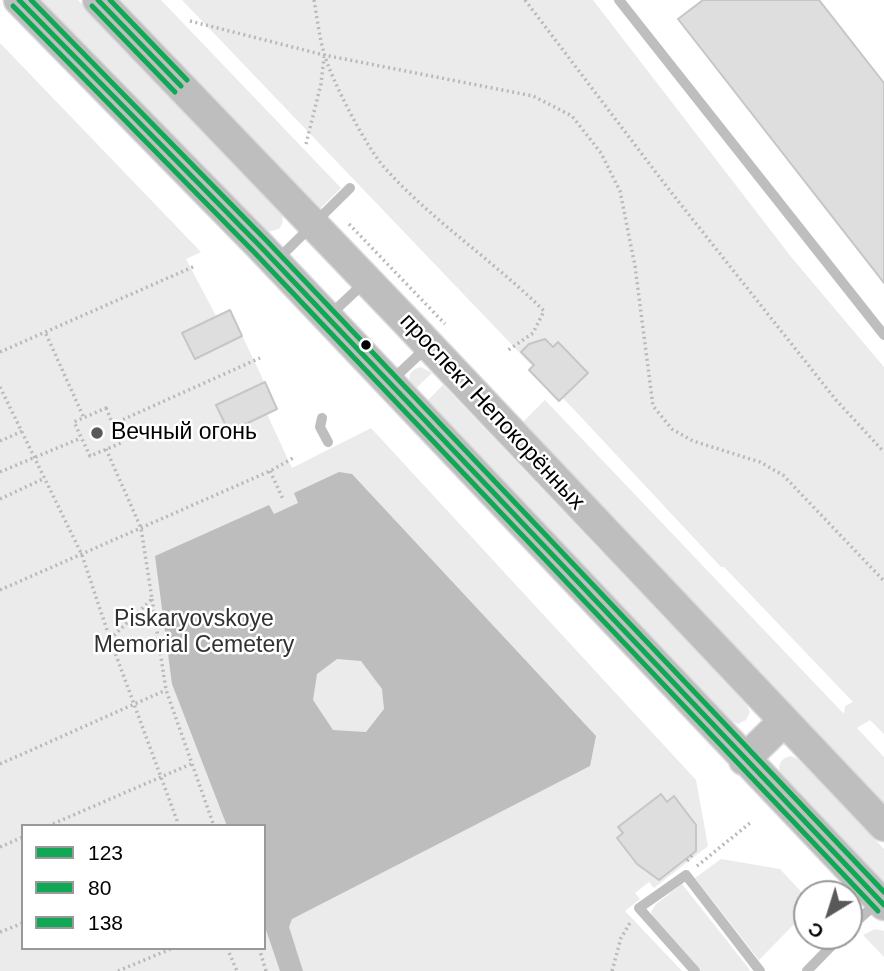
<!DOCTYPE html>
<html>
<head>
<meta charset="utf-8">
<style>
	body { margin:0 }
	#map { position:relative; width:884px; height:971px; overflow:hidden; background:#fff; font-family:Arial,sans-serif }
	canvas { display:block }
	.legend { position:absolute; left:21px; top:824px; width:245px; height:126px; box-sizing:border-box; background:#fff; border:2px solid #999; margin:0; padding:9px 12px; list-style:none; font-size:21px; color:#000 }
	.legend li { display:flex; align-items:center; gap:14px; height:35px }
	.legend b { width:35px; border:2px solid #999 }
	.north { position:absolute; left:793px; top:880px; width:70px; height:70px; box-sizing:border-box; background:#fff; border:2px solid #999; border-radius:50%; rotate:218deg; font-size:19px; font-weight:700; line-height:28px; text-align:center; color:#000 }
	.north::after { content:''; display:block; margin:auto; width:24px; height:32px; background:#595959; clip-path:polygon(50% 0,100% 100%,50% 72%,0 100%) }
</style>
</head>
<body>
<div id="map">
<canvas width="884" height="971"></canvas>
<ul class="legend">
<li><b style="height:9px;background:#10a855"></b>123</li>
<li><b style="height:9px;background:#10a855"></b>80</li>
<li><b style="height:9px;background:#10a855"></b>138</li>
</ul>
<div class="north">С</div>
</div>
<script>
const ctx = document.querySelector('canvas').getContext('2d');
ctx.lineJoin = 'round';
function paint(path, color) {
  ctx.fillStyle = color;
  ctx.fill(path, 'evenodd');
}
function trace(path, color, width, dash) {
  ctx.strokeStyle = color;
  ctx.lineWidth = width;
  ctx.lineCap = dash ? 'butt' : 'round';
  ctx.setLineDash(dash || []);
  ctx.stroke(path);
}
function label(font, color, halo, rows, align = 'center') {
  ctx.font = font + ' Arial,sans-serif';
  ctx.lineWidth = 5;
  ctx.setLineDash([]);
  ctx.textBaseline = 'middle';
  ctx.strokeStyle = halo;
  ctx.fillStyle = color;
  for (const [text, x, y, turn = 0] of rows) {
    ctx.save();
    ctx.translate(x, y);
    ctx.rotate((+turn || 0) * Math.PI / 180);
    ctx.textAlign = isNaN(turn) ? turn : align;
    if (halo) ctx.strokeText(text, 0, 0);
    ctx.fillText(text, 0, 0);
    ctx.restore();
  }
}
const green = new Path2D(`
	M41,0H78L279,210C284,217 284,221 279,229L267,232L260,228Z
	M121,0H161L341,188L319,210Z
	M182,0H593L792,258L884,367V734L870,720L857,728L884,757V804L522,423L545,400L844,714L845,706L853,702L724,567H721L580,416Z
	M0,43L201,252L186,259L216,316L230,310L277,409L267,414L292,468L371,428L696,780L708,846L654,888L649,882L635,893L640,899L625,911L682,971H0ZM23,826H264V948H23Z
	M421,367L432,373L414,390C407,380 407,370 421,367Z
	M443,385L746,704L750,712L746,720L738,724L729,720L426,402Z
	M791,756L799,760L884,849V883L782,776C776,767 780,758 791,756Z
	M721,859L780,869L807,898V911L759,960L695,878Z
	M682,884L750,970L749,971H699L653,919L651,912L656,904Z
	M875,929L884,931V957L863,935Z`);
const water = new Path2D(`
	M339,472L352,474L596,736L590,766L292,919L289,927L303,971H280L264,924V826H227L172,684L155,556L269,505L274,514L298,503L294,493ZM337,659L361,661L382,689L384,709L366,732L333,730L313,700L317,674Z`);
const building = new Path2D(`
	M703,0H819L884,83V283L678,19Z
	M230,310L242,336L195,359L182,333Z
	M545,339L553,347L558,342L588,373L559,401L529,370L534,365L521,352L529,344Z
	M265,382L277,409L229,432L216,405Z
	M661,794L667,802L674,796L696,825V851L659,880L637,864L617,838L623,833L618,827Z`);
const path = new Path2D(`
	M314,0C317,17 319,36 324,53C331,79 366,147 384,167C432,221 493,260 544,311L533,333L507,351
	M525,0L667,187L836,400L884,452
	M190,21L324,55L533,96L572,116L601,153L620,191L635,266L653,406L672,429L693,441L760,462L783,475L884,581
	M306,144L321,84L324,57
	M349,224L445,324
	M46,334L84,418
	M0,352L195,266
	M0,387L82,555L110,639L179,826
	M106,408L121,443L90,456L74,422Z
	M113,424L260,358
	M0,441L23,431
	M106,449L141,528L152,599L110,639
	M270,471L283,499
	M0,472L81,438
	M0,499L45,478
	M0,590L270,471L295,457
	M152,599L166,690L214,826
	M0,764L166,690
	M48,826L191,764
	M0,847L23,837
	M687,861L694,853
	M697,866L750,823
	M0,932L23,923
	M227,948L237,971
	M259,948L266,971
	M118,971L173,948
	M612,971L621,938L631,921`);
const service = new Path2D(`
	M619,0L884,335
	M278,259L350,188
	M330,315L365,282
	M391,381L426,348
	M322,418L320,427L328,442
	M849,928L877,903
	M695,971L639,908L686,875L760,971
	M807,971L841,936`);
const primary = new Path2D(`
	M19,0L259,245L884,905
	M98,0L404,319L884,826
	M744,760L784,721`);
const bus1 = new Path2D(`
	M19,0L259,245L884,905
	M98,0L181,86`);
const bus2 = new Path2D(`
	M13,6L253,251L878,911
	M92,6L175,92`);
const bus3 = new Path2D(`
	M31,0L265,239L884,892
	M110,0L187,80`);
const markers = [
	[366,345,6,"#000"],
	[97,433,7,"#595959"]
];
const streetNames = [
	["проспект Непокорённых",492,412,47]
];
const poiNames = [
	["Вечный огонь",111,433]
];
const parkNames = [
	["Piskaryovskoye",194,620],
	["Memorial Cemetery",194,646]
];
paint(green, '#ebebeb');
paint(water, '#bdbdbd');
paint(building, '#dedede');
trace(building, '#c6c6c6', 2);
trace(primary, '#dbdbdb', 33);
trace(path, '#b9b9b9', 3.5, [2, 3.5]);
trace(service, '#bebebe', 10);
trace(primary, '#bebebe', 30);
trace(bus1, '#10a855', 5);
trace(bus2, '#10a855', 5);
trace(bus3, '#10a855', 5);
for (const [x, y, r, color] of markers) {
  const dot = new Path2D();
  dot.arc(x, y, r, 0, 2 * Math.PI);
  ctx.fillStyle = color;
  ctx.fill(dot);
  trace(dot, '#fff', 2.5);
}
label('23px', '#000', '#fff', streetNames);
label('23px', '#000', '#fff', poiNames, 'left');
label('23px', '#313131', '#fff', parkNames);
</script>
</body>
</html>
